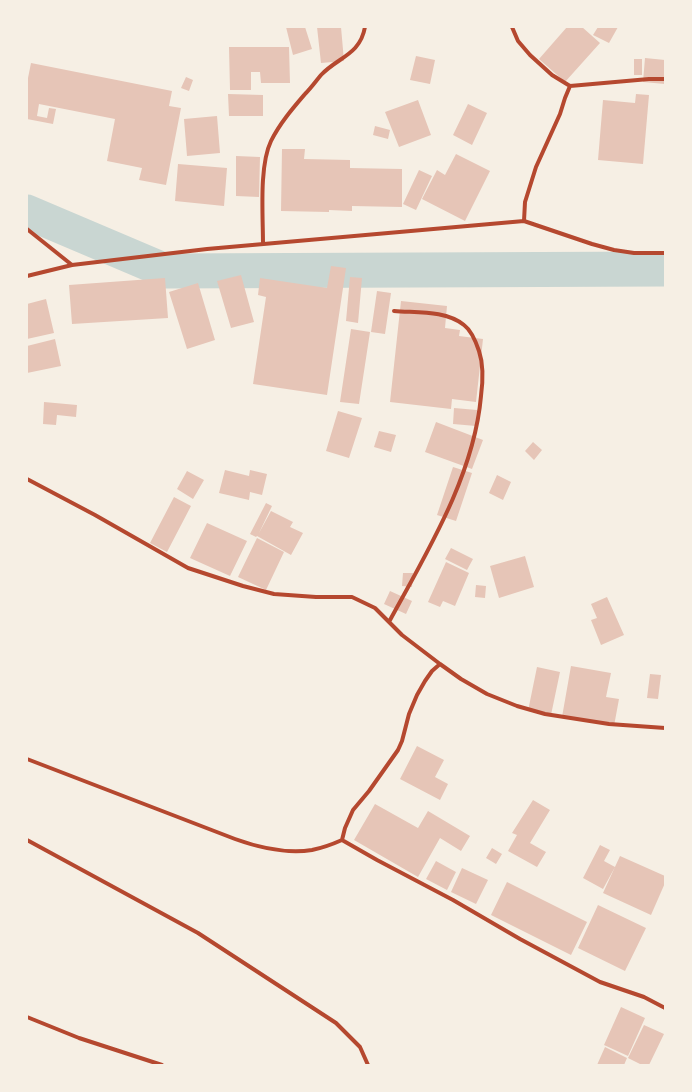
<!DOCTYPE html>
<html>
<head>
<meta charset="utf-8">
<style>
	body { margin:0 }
	#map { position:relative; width:692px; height:1092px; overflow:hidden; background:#f6efe4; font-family:Inter,sans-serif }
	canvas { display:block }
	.frame { position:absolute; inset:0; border:28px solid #f6efe4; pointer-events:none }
</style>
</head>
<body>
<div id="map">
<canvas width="692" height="1092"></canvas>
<div class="frame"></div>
</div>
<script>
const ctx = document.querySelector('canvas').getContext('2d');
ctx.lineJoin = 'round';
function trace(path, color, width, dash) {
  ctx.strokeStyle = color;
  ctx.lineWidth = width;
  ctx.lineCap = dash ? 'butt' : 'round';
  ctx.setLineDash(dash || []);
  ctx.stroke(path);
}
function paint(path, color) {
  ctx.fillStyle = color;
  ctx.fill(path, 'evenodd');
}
const river = new Path2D(`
	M27,212L166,271L665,269`);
const building = new Path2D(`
	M286,27H305L312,49L293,55Z
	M317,27H341L344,61L321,63Z
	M567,27H582L600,43L565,82L539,59Z
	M598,27H618L609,43L593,35Z
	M229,47H289L290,83H261L260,72H251V90H230Z
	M416,56L435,60L430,84L410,80Z
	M645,58L665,60V84L643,82Z
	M634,59H642V75H634Z
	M31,63L172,91L169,106L181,108L166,185L139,180L142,168L107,161L115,119L39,104L37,116L47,118L49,108L56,109L53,124L27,119V83Z
	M186,77L193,80L189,91L181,88Z
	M228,94L263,95V116H229Z
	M636,94L649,95L643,164L598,160L603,100L635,103Z
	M418,100L431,135L399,147L385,112Z
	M468,104L487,113L472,145L453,135Z
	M217,116L220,153L187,156L184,119Z
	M375,126L390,130L388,139L373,135Z
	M282,149H305L304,159L350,160V168L402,169V207L352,206V211L329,210V212L281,211Z
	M456,154L490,171L465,221L422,199L437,170L445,175Z
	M236,156L260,157L259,197L236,196Z
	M178,164L227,168L224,206L175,201Z
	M419,170L432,176L416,210L403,204Z
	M331,266L346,268L327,395L253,384L266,297L258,295L260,278L327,288Z
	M241,275L254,322L231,328L217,281Z
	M350,277L362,278L358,323L346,321Z
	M165,278L168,318L72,324L69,285Z
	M198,283L215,340L187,349L169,292Z
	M377,291L391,293L385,334L371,332Z
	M46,299L54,333L27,339V304Z
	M401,301L447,306L445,328L460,330L459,336L483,339L476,402L452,399L451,409L390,402Z
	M351,329L370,332L359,404L340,402Z
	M55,339L61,366L27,373V346Z
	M44,402L77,405L76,417L57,415L56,425L43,424Z
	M454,408L477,410L476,426L453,424Z
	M338,411L362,418L349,458L326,451Z
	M436,422L483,440L472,469L425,452Z
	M379,431L396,435L391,452L374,447Z
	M533,442L542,450L534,460L525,451Z
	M453,467L472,473L456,521L437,515Z
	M225,470L249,476L250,470L267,474L262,495L250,492L249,500L219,493Z
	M187,471L204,480L193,499L177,489Z
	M497,475L511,482L503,500L489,493Z
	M174,497L191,506L167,552L150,543Z
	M266,503L272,506L259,533L271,511L293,522L290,527L303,533L291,555L257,536L256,537L250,534Z
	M207,523L247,541L230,576L190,558Z
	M257,538L284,552L266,590L238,577Z
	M451,548L473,559L467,570L445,559Z
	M525,556L534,587L499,598L490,566Z
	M446,562L469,573L455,606L443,601L440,607L428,602Z
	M403,573H413L412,587L402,586Z
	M476,585L486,586L485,598L475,597Z
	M390,591L412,601L406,614L384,604Z
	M607,597L624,635L601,645L591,620L597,618L591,604Z
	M571,666L611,673L606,697L619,699L614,726L562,717Z
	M537,667L560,672L551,715L528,711Z
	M650,674L661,675L658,699L647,698Z
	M417,746L444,760L435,777L448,784L440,800L400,779Z
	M533,800L550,810L530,843L546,852L537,867L508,851L517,835L512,833Z
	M375,804L418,828L428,811L470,836L461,851L440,838L418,877L354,840Z
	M600,845L610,850L604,861L615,867L603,889L583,878Z
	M492,848L502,854L496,864L486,858Z
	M620,856L665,876V883L651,915L603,893Z
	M436,861L456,872L447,890L426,879Z
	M462,868L488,880L476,904L451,892Z
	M507,882L587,922L571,955L491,915Z
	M598,905L646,928L625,971L578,948Z
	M621,1007L645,1018L628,1056L604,1045Z
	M644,1025L664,1034L649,1065H642L628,1058Z
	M605,1047L627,1058L624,1065H597Z`);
const minor = new Path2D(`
	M512,27L518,41L530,55L552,75L570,86L649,79H665
	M524,221L525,202L536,167L560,114L565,98L570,86
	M27,229L72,265
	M263,244C263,215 259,166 271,141C280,123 293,108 305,94C311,88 316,81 321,75C338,57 360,55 365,27
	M27,276L72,265L207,249L524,221L592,244L614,250L634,253H665
	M27,479L95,515L188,568L243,586L274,594L316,597H352L375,608L402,635L440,664L461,679L487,694L517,706L545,714L609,724L665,728
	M389,622C427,552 474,476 481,396C483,381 484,366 479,351C476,342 472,331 464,325C445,310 417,313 394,311
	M27,759L235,839C260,848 286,854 312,850C322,848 333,844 342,840L377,860L453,900L520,939L600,982L644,997L665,1008
	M27,840L198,933L336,1023L360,1047L368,1065
	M342,840L345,828L353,810L369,791L398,750L402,741L409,714L417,695L425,681L432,671L440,664
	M27,1017L79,1038L162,1065`);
trace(river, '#c9d6d2', 35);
paint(building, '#e6c5b7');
trace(minor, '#b5482f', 4);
</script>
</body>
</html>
